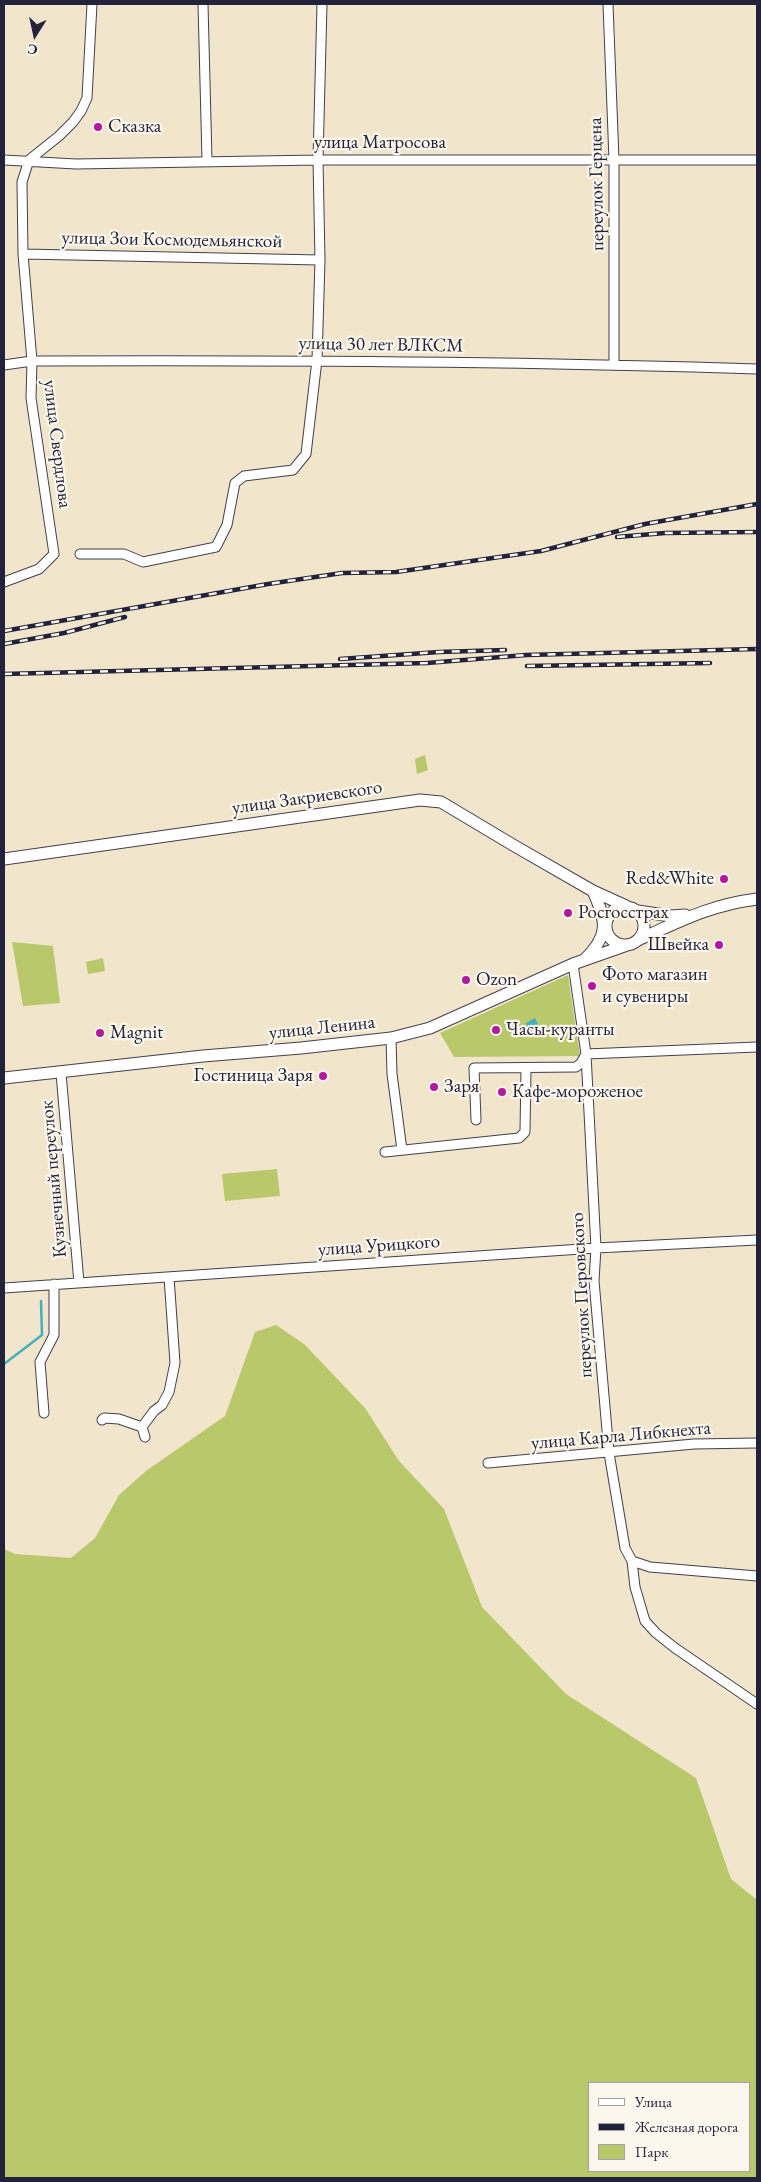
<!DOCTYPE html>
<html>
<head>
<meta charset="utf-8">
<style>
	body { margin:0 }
	#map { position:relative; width:761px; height:2182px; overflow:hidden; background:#f1e6cb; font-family:"EB Garamond",serif }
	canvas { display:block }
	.frame { position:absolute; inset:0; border:5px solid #22223b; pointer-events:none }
	.legend { position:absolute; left:588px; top:2082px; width:162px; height:90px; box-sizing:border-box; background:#fbf7ec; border:1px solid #a4a2a5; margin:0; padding:6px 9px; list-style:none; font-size:15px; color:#22223b }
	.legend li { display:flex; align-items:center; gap:10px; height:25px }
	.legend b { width:25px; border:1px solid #a4a2a5 }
	.north { position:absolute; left:10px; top:10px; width:50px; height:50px; -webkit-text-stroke:4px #fbf7ec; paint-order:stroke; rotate:190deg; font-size:14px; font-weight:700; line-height:20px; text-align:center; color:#22223b }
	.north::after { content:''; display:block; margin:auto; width:18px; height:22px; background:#22223b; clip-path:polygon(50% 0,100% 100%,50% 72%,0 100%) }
</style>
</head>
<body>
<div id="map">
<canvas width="761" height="2182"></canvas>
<div class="frame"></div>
<ul class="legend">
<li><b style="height:6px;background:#fff"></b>Улица</li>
<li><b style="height:6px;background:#22223b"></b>Железная дорога</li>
<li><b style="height:14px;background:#b8c86a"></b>Парк</li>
</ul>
<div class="north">С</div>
</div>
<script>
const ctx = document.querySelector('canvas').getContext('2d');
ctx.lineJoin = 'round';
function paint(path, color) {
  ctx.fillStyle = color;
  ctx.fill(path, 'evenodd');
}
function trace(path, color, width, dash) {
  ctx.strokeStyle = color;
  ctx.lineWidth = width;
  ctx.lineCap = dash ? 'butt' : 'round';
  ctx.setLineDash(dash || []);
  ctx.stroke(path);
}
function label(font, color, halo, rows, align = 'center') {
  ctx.font = font + ' "EB Garamond",serif';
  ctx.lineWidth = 4.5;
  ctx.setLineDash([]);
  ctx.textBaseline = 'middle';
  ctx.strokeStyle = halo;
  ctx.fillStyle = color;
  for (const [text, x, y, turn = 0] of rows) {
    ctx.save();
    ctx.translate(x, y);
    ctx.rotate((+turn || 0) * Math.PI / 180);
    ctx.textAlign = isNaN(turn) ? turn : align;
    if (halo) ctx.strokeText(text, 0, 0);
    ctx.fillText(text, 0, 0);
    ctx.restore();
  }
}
const green = new Path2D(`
	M425,755L428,770L417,774L415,759Z
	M12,942L53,946L60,1003L23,1006Z
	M103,958L105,971L88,974L86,962Z
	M568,975L580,1056L454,1057L440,1033Z
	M277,1169L280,1196L225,1201L222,1174Z
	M276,1325L304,1344L365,1408L399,1461L444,1509L482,1607L566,1694L696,1778L731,1879L757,1900V2178H4V1549L15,1554L71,1558L95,1538L119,1495L146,1471L225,1416L255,1332ZM750,2083V2171H590V2083Z`);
const water = new Path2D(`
	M535,1018L540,1028L531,1033L526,1023Z`);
const stream = new Path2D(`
	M4,1364L42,1335L41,1301`);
const minor = new Path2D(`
	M203,4L207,160
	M608,4L614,160V364
	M4,160L76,164L318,160H757
	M23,254L320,260
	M4,365L32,361C274,360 515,361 757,369
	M80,554H124L143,562L216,547L227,525L235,483L244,476L293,470L306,454L317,360L320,260L318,160L322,4
	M4,582L39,569L54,554L31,398L32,361L23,254L22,182L29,160L59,136L73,122L81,111L87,98L92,4
	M573,964L586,1054L596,1248L594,1281L609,1453L625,1548L632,1561L635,1587L645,1621L656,1633L675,1648L757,1704
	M391,1038L392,1074L402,1150
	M61,1073L79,1283
	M476,1120L474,1068L576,1067L581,1063L586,1054L757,1047
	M385,1152L519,1138L525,1132L526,1068
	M4,1288L596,1248L757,1240
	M44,1413L40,1362L54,1335V1284
	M102,1420L104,1418L119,1419L142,1427
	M145,1437L142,1427L154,1411L162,1405L169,1392L175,1363L169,1277
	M488,1463L694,1444L757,1443
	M632,1561L650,1567L757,1576`);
const major = new Path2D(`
	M4,859L420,800L441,802L513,845L593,891L626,906
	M606 926a19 19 0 1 1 38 0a19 19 0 1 1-38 0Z
	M638,911L671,916L685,915
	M638,940C680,921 710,905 757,899
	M586,958C610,934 606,920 593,891
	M4,1078L203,1056L301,1048L391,1038L430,1028L573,964L627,945`);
const rail = new Path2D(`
	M617,537L665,533L757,532
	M4,631L268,584L342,573L396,572L541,551L645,524L757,504
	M4,644L64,633L125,617
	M340,659L439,652L505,650
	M527,666L710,663
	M4,674L427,663L526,655L757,649`);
const markers = [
	[98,127,5,"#b5179e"],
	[724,879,5,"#b5179e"],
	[568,913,5,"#b5179e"],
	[719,945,5,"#b5179e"],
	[466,980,5,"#b5179e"],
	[592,986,5,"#b5179e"],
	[496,1030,5,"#b5179e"],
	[100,1033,5,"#b5179e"],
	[323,1076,5,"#b5179e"],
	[434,1087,5,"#b5179e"],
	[502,1092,5,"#b5179e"]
];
const poiNames = [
	["Сказка",108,127],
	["Red&White",714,879,"right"],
	["Росгосстрах",578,913],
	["Швейка",709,945,"right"],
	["Фото магазин",602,975],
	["и сувениры",602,997],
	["Ozon",476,980],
	["Часы-куранты",506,1030],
	["Magnit",110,1033],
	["Гостиница Заря",313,1076,"right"],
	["Заря",444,1087],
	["Кафе-мороженое",512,1092]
];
const streetNames = [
	["улица Матросова",380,143],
	["переулок Герцена",597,184,-91],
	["улица Зои Космодемьянской",172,240,1],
	["улица 30 лет ВЛКСМ",381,345,1],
	["улица Свердлова",57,444,83],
	["улица Закриевского",307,798,-8],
	["улица Ленина",322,1028,-6],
	["Кузнечный переулок",54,1179,-95],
	["улица Урицкого",379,1246,-4],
	["переулок Перовского",582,1295,-93],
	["улица Карла Либкнехта",621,1436,-5]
];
paint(green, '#b8c86a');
paint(water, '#42b0be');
trace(stream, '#42b0be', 2.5);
trace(minor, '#413f51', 11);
trace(major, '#413f51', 13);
trace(minor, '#fff', 9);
trace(major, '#fff', 11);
trace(rail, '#22223b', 4.5);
trace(rail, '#fbf7ec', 2.5, [8]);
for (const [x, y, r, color] of markers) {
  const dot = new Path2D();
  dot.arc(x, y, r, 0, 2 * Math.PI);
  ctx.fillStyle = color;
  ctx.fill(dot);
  trace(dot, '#fbf7ec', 2);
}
label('19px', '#22223b', '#fbf7ec', poiNames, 'left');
label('19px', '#22223b', '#fbf7ec', streetNames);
</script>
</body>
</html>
